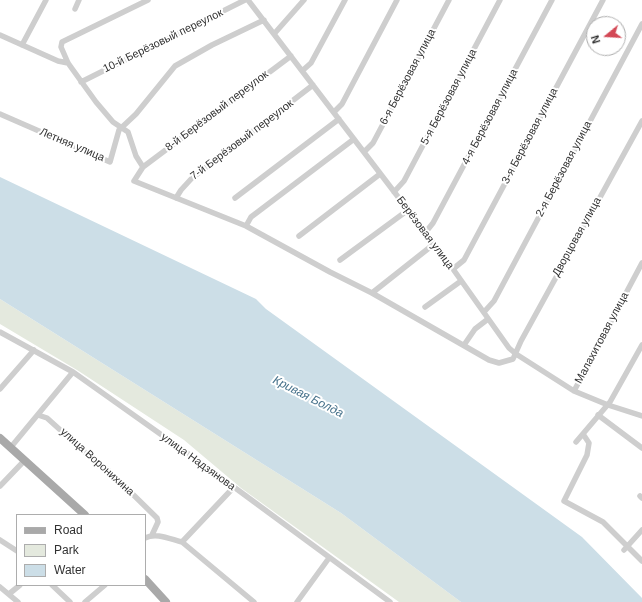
<!DOCTYPE html>
<html>
<head>
<meta charset="utf-8">
<style>
	body { margin:0 }
	#map { position:relative; width:642px; height:602px; overflow:hidden; background:#fff; font-family:Helvetica,sans-serif }
	canvas { display:block }
	.legend { position:absolute; left:16px; top:514px; width:130px; height:72px; box-sizing:border-box; background:#fff; border:1px solid #adadad; margin:0; padding:5px 7px; list-style:none; font-size:12px; color:#313131 }
	.legend li { display:flex; align-items:center; gap:8px; height:20px }
	.legend b { width:20px; border:1px solid #adadad }
	.north { position:absolute; left:586px; top:16px; width:40px; height:40px; box-sizing:border-box; background:#fff; border:1px solid #adadad; border-radius:50%; rotate:252deg; font-size:11px; font-weight:700; line-height:16px; text-align:center; color:#313131 }
	.north::after { content:''; display:block; margin:auto; width:14px; height:18px; background:#d34855; clip-path:polygon(50% 0,100% 100%,50% 72%,0 100%) }
</style>
</head>
<body>
<div id="map">
<canvas width="642" height="602"></canvas>
<ul class="legend">
<li><b style="height:5px;background:#a9a9a9"></b>Road</li>
<li><b style="height:11px;background:#e4e9de"></b>Park</li>
<li><b style="height:11px;background:#ccdee7"></b>Water</li>
</ul>
<div class="north">N</div>
</div>
<script>
const ctx = document.querySelector('canvas').getContext('2d');
ctx.lineJoin = 'round';
function paint(path, color) {
  ctx.fillStyle = color;
  ctx.fill(path, 'evenodd');
}
function trace(path, color, width, dash) {
  ctx.strokeStyle = color;
  ctx.lineWidth = width;
  ctx.lineCap = dash ? 'butt' : 'round';
  ctx.setLineDash(dash || []);
  ctx.stroke(path);
}
function label(font, color, halo, rows, align = 'center') {
  ctx.font = font + ' Helvetica,sans-serif';
  ctx.lineWidth = 4;
  ctx.setLineDash([]);
  ctx.textBaseline = 'middle';
  ctx.strokeStyle = halo;
  ctx.fillStyle = color;
  for (const [text, x, y, turn = 0] of rows) {
    ctx.save();
    ctx.translate(x, y);
    ctx.rotate((+turn || 0) * Math.PI / 180);
    ctx.textAlign = isNaN(turn) ? turn : align;
    if (halo) ctx.strokeText(text, 0, 0);
    ctx.fillText(text, 0, 0);
    ctx.restore();
  }
}
const green = new Path2D(`
	M0,299L341,513L461,602H399L241,488L184,440L77,370L0,324Z`);
const water = new Path2D(`
	M0,177L256,299L266,309L582,537L642,598V602H461L341,513L0,299Z`);
const minor = new Path2D(`
	M148,0L62,42L61,47L68,63L96,102L113,122L128,132L136,156L143,167L134,181L246,226L330,272L372,293L489,360L499,363L513,359L521,341L642,121
	M248,0L453,269L509,348L516,354L574,391L608,405L642,416
	M75,9L79,0
	M274,34L304,0
	M0,35L58,61L68,63
	M22,45L46,0
	M302,71L311,63L345,0
	M81,82L245,0
	M334,112L342,104L397,0
	M0,114L110,162L119,130L136,114L175,66L212,45L264,20
	M364,152L373,143L449,0
	M143,167L291,56
	M394,192L404,181L500,0
	M176,198L181,190L192,178L313,85
	M235,198L339,119
	M246,226L251,217L259,211L354,139
	M425,233L433,223L552,0
	M299,236L380,174
	M340,260L408,210
	M453,269L464,260L603,0
	M372,293L434,244
	M425,307L461,281
	M484,312L494,301L642,24
	M0,332L73,372L204,465L390,602
	M464,345L475,329L488,319
	M0,389L34,350
	M574,391L642,263
	M38,415L47,418L98,464L106,468L157,518L158,522L152,535
	M598,415L642,448
	M583,434L589,443L587,455L564,501L603,522L642,561
	M576,442L610,402L642,345
	M11,447L73,372
	M0,486L25,460
	M640,496L642,498
	M145,538C156,532 170,539 182,542L233,488
	M0,540L17,551
	M182,542L254,602
	M624,550L642,530
	M52,585L70,602
	M0,587L18,602
	M9,594L20,585
	M85,602L105,585
	M297,602L329,558`);
const primary = new Path2D(`
	M0,438L85,515
	M145,579L166,602`);
const streetNames = [
	["10-й Берёзовый переулок",163,41,-26],
	["6-я Берёзовая улица",408,77,-62],
	["5-я Берёзовая улица",449,97,-62],
	["8-й Берёзовый переулок",217,111,-37],
	["4-я Берёзовая улица",490,117,-62],
	["3-я Берёзовая улица",530,136,-62],
	["7-й Берёзовый переулок",242,140,-37],
	["Летняя улица",72,145,23],
	["2-я Берёзовая улица",564,169,-62],
	["Берёзовая улица",425,233,53],
	["Дворцовая улица",577,237,-61],
	["Малахитовая улица",602,338,-62],
	["улица Воронихина",97,462,42],
	["улица Надзянова",198,462,36]
];
const waterNames = [
	["Кривая Болда",308,397,27]
];
paint(green, '#e4e9de');
paint(water, '#ccdee7');
trace(minor, '#cecece', 5.5);
trace(primary, '#a9a9a9', 8);
label('11px', '#313131', '#fff', streetNames);
label('italic 12px', '#47728b', '#fff', waterNames);
</script>
</body>
</html>
